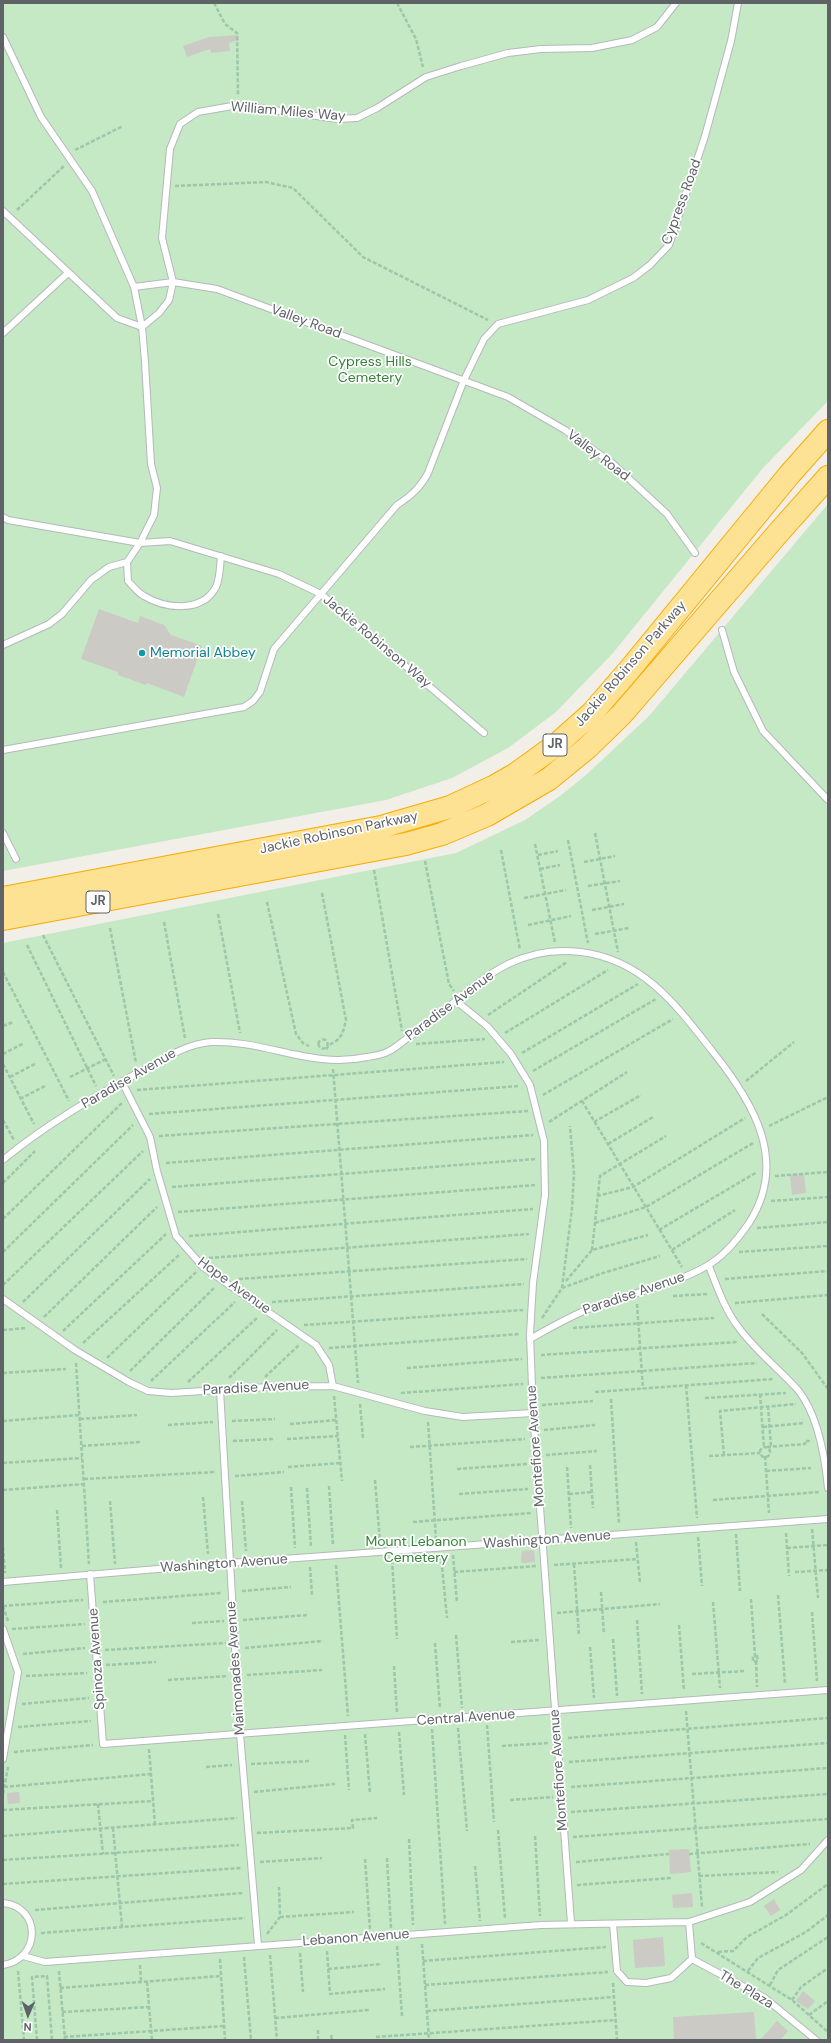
<!DOCTYPE html>
<html>
<head>
<meta charset="utf-8">
<style>
	body { margin:0 }
	#map { position:relative; width:831px; height:2043px; overflow:hidden; background:#f1efe8; font-family:"DM Sans",sans-serif }
	canvas { display:block }
	.frame { position:absolute; inset:0; border:4px solid #5f6368; pointer-events:none }
	.north { position:absolute; left:8px; top:1995px; width:40px; height:40px; -webkit-text-stroke:3px #fff; paint-order:stroke; rotate:182deg; font-size:11px; font-weight:700; line-height:16px; text-align:center; color:#5f6368 }
	.north::after { content:''; display:block; margin:auto; width:14px; height:18px; background:#5f6368; clip-path:polygon(50% 0,100% 100%,50% 72%,0 100%) }
</style>
</head>
<body>
<div id="map">
<canvas width="831" height="2043"></canvas>
<div class="frame"></div>
<div class="north">N</div>
</div>
<script>
const ctx = document.querySelector('canvas').getContext('2d');
ctx.lineJoin = 'round';
function paint(path, color) {
  ctx.fillStyle = color;
  ctx.fill(path, 'evenodd');
}
function trace(path, color, width, dash) {
  ctx.strokeStyle = color;
  ctx.lineWidth = width;
  ctx.lineCap = dash ? 'butt' : 'round';
  ctx.setLineDash(dash || []);
  ctx.stroke(path);
}
function label(font, color, halo, rows, align = 'center') {
  ctx.font = font + ' "DM Sans",sans-serif';
  ctx.lineWidth = 3.5;
  ctx.setLineDash([]);
  ctx.textBaseline = 'middle';
  ctx.strokeStyle = halo;
  ctx.fillStyle = color;
  for (const [text, x, y, turn = 0] of rows) {
    ctx.save();
    ctx.translate(x, y);
    ctx.rotate((+turn || 0) * Math.PI / 180);
    ctx.textAlign = isNaN(turn) ? turn : align;
    if (halo) ctx.strokeText(text, 0, 0);
    ctx.fillText(text, 0, 0);
    ctx.restore();
  }
}
const green = new Path2D(`
	M3,3H828V401L763,468L613,653L556,712L508,748L452,778L386,800L3,871Z
	M828,504V2040H3V943L456,853L525,820L560,796L586,775L649,716Z`);
const building = new Path2D(`
	M238,35L239,40L229,43L230,51L211,53L210,49L187,57L183,46L209,37Z
	M99,609L138,623L140,616L164,625L171,635L202,646L184,697L147,683L146,685L118,675V672L81,659Z
	M804,1174L806,1193L792,1195L790,1175Z
	M534,1550L535,1562L521,1563L522,1551Z
	M19,1792L20,1803L8,1804L7,1793Z
	M689,1849L691,1872L670,1874L669,1850Z
	M692,1893L693,1907L673,1908L672,1895Z
	M774,1899L780,1910L771,1916L764,1906Z
	M663,1937L665,1966L635,1968L633,1940Z
	M803,1991L815,2001L808,2009L796,2001Z
	M754,2012L756,2040H674L673,2017Z
	M777,2021L788,2031L782,2038L780,2040H760Z`);
const path = new Path2D(`
	M214,3L225,24L237,33L238,95
	M397,3L416,39L423,67
	M75,150L123,126
	M175,186L266,182L293,188L363,257L488,320
	M17,210L64,166
	M595,833L618,952
	M568,840L588,943
	M535,844L555,943
	M501,850L520,950
	M538,855L558,851
	M425,861L449,984L454,991
	M584,862L615,856
	M540,869L560,865
	M374,870L402,1031
	M588,886L620,881
	M322,893L346,1020C344,1028 343,1036 336,1041C331,1044 328,1045 326,1050
	M524,898L566,890
	M267,902L296,1034L303,1043L309,1046
	M592,910L624,904
	M218,914L240,1033
	M164,922L185,1038
	M528,925L571,916
	M110,928L136,1063
	M595,934L629,928
	M43,935L114,1076
	M27,945L96,1086
	M3,972L69,1101
	M488,1015L567,962
	M3,1026L13,1022
	M505,1033L608,970
	M318.5 1044a4.5 4.5 0 1 1 9 0a4.5 4.5 0 1 1-9 0Z
	M416,1044L485,1039
	M522,1053L638,984
	M3,1054L24,1043
	M3,1064L34,1124
	M333,1069L358,1383
	M533,1071L656,999
	M10,1077L35,1064
	M70,1077L106,1059
	M746,1081L794,1042
	M137,1090L504,1062
	M543,1095L673,1019
	M20,1099L45,1086
	M582,1101L682,1267
	M149,1114L519,1086
	M3,1120L14,1140
	M549,1122L627,1072
	M594,1122L641,1095
	M769,1126L828,1097
	M159,1136L528,1111
	M608,1144L653,1117
	M166,1163L533,1135
	M775,1176L828,1172
	M3,1183L35,1151
	M172,1187L536,1159
	M597,1196L633,1187L745,1118
	M771,1201L828,1197
	M178,1212L536,1185
	M3,1219L122,1103
	M595,1223L646,1207L753,1143
	M757,1228L828,1222
	M659,1230L757,1172
	M189,1236L533,1209
	M592,1250L600,1176L666,1136
	M672,1250L735,1210
	M3,1252L133,1125
	M739,1252L828,1246
	M209,1258L529,1234
	M239,1279L527,1259
	M725,1279L828,1271
	M566,1281L592,1250L648,1235
	M3,1285L143,1151
	M562,1288L572,1208L574,1174L570,1126
	M673,1296L709,1294
	M23,1302L150,1179
	M272,1302L524,1284
	M735,1303L828,1295
	M637,1304L643,1389
	M762,1314L802,1353L828,1389
	M44,1317L157,1207
	M542,1318L562,1288L603,1273L660,1256
	M304,1325L523,1310
	M573,1328L714,1318
	M3,1330L26,1328
	M63,1331L166,1234
	M83,1343L179,1255
	M329,1348L520,1334
	M541,1355L737,1342
	M107,1358L196,1272
	M76,1363L89,1564
	M407,1368L522,1359
	M130,1371L215,1287
	M3,1373L66,1369
	M265,1377L299,1345
	M229,1378L277,1330
	M541,1378L757,1363
	M151,1381L235,1302
	M188,1382L258,1317
	M686,1385L697,1518
	M595,1392L774,1379
	M401,1393L523,1384
	M760,1394L764,1447
	M334,1396L342,1481
	M705,1398L786,1393
	M611,1399L619,1524
	M360,1404L363,1438
	M542,1405L593,1401
	M768,1406L771,1447
	M80,1419L137,1415
	M3,1421L80,1415
	M232,1421L275,1419
	M428,1422L436,1539
	M290,1424L336,1420
	M168,1425L213,1422
	M763,1427L804,1423
	M544,1430L595,1425
	M287,1439L338,1436
	M233,1441L275,1439
	M82,1446L141,1442
	M760 1452a5 5 0 1 1 10 0a5 5 0 1 1-10 0Z
	M410,1447L525,1439
	M767,1447L805,1444V1441H810
	M546,1455L597,1451
	M724,1455L720,1411L796,1404
	M709,1456L760,1453
	M765,1456L769,1513
	M3,1463L82,1458
	M590,1465L593,1508
	M288,1467L340,1463
	M567,1467L571,1528
	M457,1469L527,1464
	M766,1471L811,1468
	M235,1476L284,1472
	M84,1479L216,1472
	M375,1480L380,1542
	M329,1486L333,1545
	M291,1487L295,1548
	M307,1488L311,1547
	M3,1490L84,1484
	M459,1494L528,1489
	M569,1494L592,1492
	M203,1497L208,1554
	M713,1500L820,1492
	M110,1501L115,1564
	M242,1501L246,1551
	M57,1510L61,1568
	M413,1522L531,1513
	M812,1529L818,1598
	M786,1533L789,1576
	M736,1534L740,1591
	M698,1537L702,1586
	M636,1542L640,1583
	M3,1547L5,1573
	M787,1548L828,1545
	M453,1555L457,1603
	M441,1556L447,1618
	M392,1560L397,1639
	M574,1564L579,1636
	M336,1565L348,1716
	M554,1565L638,1559
	M310,1567L312,1595
	M454,1572L536,1566
	M795,1572L828,1570
	M242,1591L291,1587
	M601,1592L604,1634
	M778,1595L785,1683
	M751,1599L755,1656H753V1662L758,1661L757,1656H755
	M103,1602L221,1593
	M713,1602L720,1688
	M3,1606L8,1621
	M3,1606L83,1600
	M812,1612L817,1681
	M557,1613L660,1604
	M243,1620L308,1615
	M637,1620L642,1694
	M192,1623L224,1621
	M679,1625L684,1691
	M12,1629L85,1624
	M456,1635L462,1708
	M613,1639L617,1696
	M511,1642L540,1640
	M435,1643L440,1709
	M590,1647L594,1698
	M245,1648L323,1641
	M105,1650L226,1643
	M23,1654L85,1648
	M756,1661L757,1687
	M106,1665L156,1662
	M394,1666L397,1713
	M692,1674L746,1671
	M247,1675L322,1670
	M26,1676L87,1673
	M168,1680L228,1676
	M22,1704L89,1698
	M686,1711L702,1907
	M487,1725L494,1822
	M18,1727L91,1721
	M458,1728L467,1831
	M432,1729L445,1924
	M399,1732L404,1795
	M365,1734L370,1793
	M345,1735L349,1790
	M568,1738L828,1718
	M502,1746L549,1743
	M149,1749L155,1825
	M14,1752L93,1745
	M569,1762L828,1743
	M251,1764L311,1761
	M206,1767L232,1765
	M4,1787L151,1774
	M571,1787L828,1768
	M254,1792L335,1784
	M3,1794L8,1767
	M510,1800L553,1797
	M98,1804L103,1854
	M3,1810L153,1801
	M571,1812L828,1794
	M113,1828L122,1927
	M498,1830L505,1919
	M257,1833L353,1828L352,1820L377,1818
	M3,1836L237,1818
	M535,1836L540,1916
	M573,1837L828,1819
	M409,1839L413,1925
	M689,1854L810,1844
	M387,1858L391,1928
	M365,1859L370,1929
	M3,1860L239,1845
	M260,1862L322,1858
	M576,1862L669,1854
	M475,1866L480,1921
	M699,1876L778,1872
	M3,1884L241,1868
	M577,1885L671,1878
	M35,1910L243,1893
	M280,1917L354,1912
	M41,1933L245,1918
	M267,1934L280,1917L279,1887
	M701,1943L792,2000L828,2032
	M422,1944L429,2040
	M397,1946L402,2016
	M327,1951L330,1994L385,1989
	M718,1952L733,1951L747,1937L786,1915L828,1884
	M300,1953L303,1992
	M270,1955L277,2040
	M244,1957L251,2040
	M220,1959L225,2040
	M423,1961L606,1947
	M140,1965L141,1982
	M328,1969L382,1964
	M18,1971L24,2040
	M59,1971L65,2040
	M748,1971L758,1958L806,1932L828,1915
	M147,1982L152,2040
	M613,1983L617,2040
	M425,1985L608,1972
	M770,1985L778,1970L828,1937
	M60,1988L221,1976
	M792,2000L801,1987L828,1968
	M427,2011L614,1997
	M62,2012L149,2007
	M809,2015L828,2001
	M275,2018L369,2010
	M318,2030V2040
	M331,2035L332,2040
	M64,2037L224,2026
	M376,2037L616,2020
	M37,2040L32,1977L47,1976L52,2040`);
const lane = new Path2D(`
	M3,37L41,117L92,191L134,287L173,282L217,289L508,397L565,430L612,463L667,514L695,553
	M3,211L117,318L142,327L159,313L169,300L173,282L162,238L170,149L180,124L198,112L238,105L338,119L357,118L377,108L426,77L461,66L508,53L541,49L592,48L632,40L657,27L676,3
	M134,287L142,327L145,362L151,464L157,488L154,515L140,543L127,562L128,581C133,586 138,593 144,596C166,609 202,613 216,587C220,579 220,565 221,556
	M3,333L68,273
	M3,517L8,520L140,543L170,541L279,574L321,594L484,733
	M722,630L734,672L763,731L828,800
	M3,645L49,624L62,614L91,580L109,567L127,562
	M3,750L244,707L253,701L260,692L274,649L397,505C411,496 420,488 428,473L464,380L484,339L498,324L588,300L633,278L650,265L669,245L705,136L731,41L738,3
	M3,833L16,859
	M456,1001L487,1026L511,1054L530,1085L544,1141L545,1195L533,1283L530,1334L533,1413L571,1923
	M122,1082L150,1137L157,1171L176,1236L203,1267L316,1345L329,1365L333,1386
	M3,1160C45,1125 94,1097 141,1071C163,1059 186,1044 211,1042C266,1040 311,1069 367,1057C373,1056 380,1055 385,1053C393,1050 400,1044 406,1039C465,1001 501,942 581,952C644,960 677,1006 713,1052C753,1102 789,1161 749,1223C738,1239 722,1258 705,1267C667,1288 625,1294 586,1310C567,1318 548,1329 530,1339
	M709,1266C717,1287 725,1310 739,1328C756,1351 779,1369 798,1390C818,1415 825,1457 828,1488
	M3,1299L75,1350L129,1382L148,1391L171,1393L269,1387L333,1386L425,1411L463,1417L533,1413
	M220,1390L240,1734L258,1945
	M90,1574L103,1744L828,1690
	M3,1582L229,1563L828,1519
	M3,1629L18,1672L3,1759
	M3,1903C42,1907 41,1959 3,1965
	M689,1922L692,1959
	M613,1924L617,1971L627,1982L646,1983L671,1978L692,1959
	M23,1956L45,1962L541,1925L689,1922L750,1902L801,1870L828,1840
	M692,1959L765,1998L816,2040`);
const highway = new Path2D(`
	M3,898L381,827L450,807L495,786L516,774L556,745L592,713L630,669L789,475L828,431
	M3,919L406,844L442,834L487,815L549,779L587,748L621,715L779,532L828,477`);
const markers = [
	[142,653,4,"#0f9aa8"]
];
const shields = [
	[555,745,24],
	[98,902,24]
];
const shieldNames = [
	["JR",555,745],
	["JR",98,902]
];
const streetNames = [
	["William Miles Way",288,112,5],
	["Cypress Road",682,202,-70],
	["Valley Road",306,322,20],
	["Valley Road",598,456,37],
	["Jackie Robinson Way",377,642,40],
	["Jackie Robinson Parkway",631,664,-49],
	["Jackie Robinson Parkway",339,833,-12],
	["Paradise Avenue",450,1006,-37],
	["Paradise Avenue",129,1079,-30],
	["Hope Avenue",234,1286,36],
	["Paradise Avenue",634,1294,-19],
	["Paradise Avenue",256,1388,-3],
	["Montefiore Avenue",536,1446,-94],
	["Washington Avenue",547,1540,-4],
	["Washington Avenue",224,1564,-4],
	["Spinoza Avenue",97,1659,-94],
	["Maimonades Avenue",236,1668,-94],
	["Central Avenue",466,1718,-4],
	["Montefiore Avenue",559,1770,-94],
	["Lebanon Avenue",356,1938,-4],
	["The Plaza",746,1990,31]
];
const parkNames = [
	["Cypress Hills",370,362],
	["Cemetery",370,378],
	["Mount Lebanon",416,1542],
	["Cemetery",416,1558]
];
const cultureNames = [
	["Memorial Abbey",150,653]
];
paint(green, '#c5e8c5');
paint(building, '#cccac5');
trace(lane, '#b5b8bc', 8);
trace(highway, '#f9ab00', 24);
trace(path, '#9cc7a9', 2.5, [4, 2]);
trace(lane, '#fff', 6);
trace(highway, '#fde293', 22);
for (const [x, y, r, color] of markers) {
  const dot = new Path2D();
  dot.arc(x, y, r, 0, 2 * Math.PI);
  ctx.fillStyle = color;
  ctx.fill(dot);
  trace(dot, '#fff', 1.5);
}
for (const [x, y, w] of shields) {
  const box = new Path2D();
  box.roundRect(x - w / 2, y - 11, w, 22, 3);
  ctx.fillStyle = '#fff';
  ctx.fill(box);
  trace(box, '#5f6368', 1);
}
label('bold 13px', '#5f6368', null, shieldNames);
label('14px', '#5f6368', '#fff', streetNames);
label('14px', '#348238', '#fff', parkNames);
label('14px', '#0d838f', '#fff', cultureNames, 'left');
</script>
</body>
</html>
